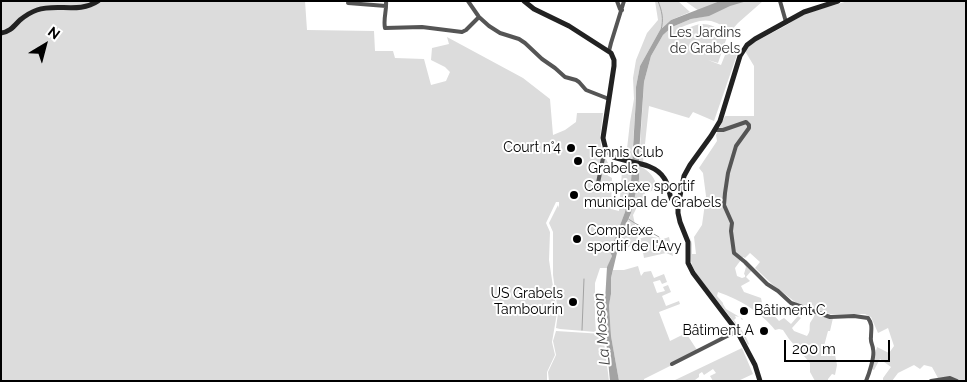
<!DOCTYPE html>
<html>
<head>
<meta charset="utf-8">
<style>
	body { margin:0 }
	#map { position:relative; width:967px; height:382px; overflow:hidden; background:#fff; font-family:Raleway,sans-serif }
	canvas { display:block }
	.frame { position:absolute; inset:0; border:2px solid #000; pointer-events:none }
	.north { position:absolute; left:20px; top:20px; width:50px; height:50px; -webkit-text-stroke:4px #fff; paint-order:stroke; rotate:37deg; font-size:14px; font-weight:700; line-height:20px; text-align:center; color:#000 }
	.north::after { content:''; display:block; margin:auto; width:18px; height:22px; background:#000; clip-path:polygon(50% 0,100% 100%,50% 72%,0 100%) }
	.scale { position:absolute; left:784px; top:340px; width:106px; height:22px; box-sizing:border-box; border:2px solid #000; border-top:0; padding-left:6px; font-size:15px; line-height:18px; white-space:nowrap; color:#000; -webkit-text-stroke:4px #fff; paint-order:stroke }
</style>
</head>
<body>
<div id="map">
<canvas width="967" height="382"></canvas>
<div class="frame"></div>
<div class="north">N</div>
<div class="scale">200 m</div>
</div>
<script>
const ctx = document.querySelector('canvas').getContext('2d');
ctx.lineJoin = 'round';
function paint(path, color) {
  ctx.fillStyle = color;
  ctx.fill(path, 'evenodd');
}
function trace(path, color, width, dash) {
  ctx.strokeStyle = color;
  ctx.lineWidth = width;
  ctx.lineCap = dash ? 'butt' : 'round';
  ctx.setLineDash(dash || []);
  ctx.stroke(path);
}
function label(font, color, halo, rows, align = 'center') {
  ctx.font = font + ' Raleway,sans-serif';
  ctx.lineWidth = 4;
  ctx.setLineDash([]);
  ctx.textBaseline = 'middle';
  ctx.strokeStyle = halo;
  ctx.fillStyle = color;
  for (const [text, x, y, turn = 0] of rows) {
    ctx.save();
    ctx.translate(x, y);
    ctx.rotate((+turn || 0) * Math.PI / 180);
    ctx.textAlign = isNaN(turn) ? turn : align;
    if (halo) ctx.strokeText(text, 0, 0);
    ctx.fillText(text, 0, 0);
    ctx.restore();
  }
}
const green = new Path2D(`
	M1,1H305L307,30L374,31L375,51H393L395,58L424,59L431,85L446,81L450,72L445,67L431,60L432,48L449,44L447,37L523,78L550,99L553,135L565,130L576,122L577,113H603L600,138L601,145L600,157H605L608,163C605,166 606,171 607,175L612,178L611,209L619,211L622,171L624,162L632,164L631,182L625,212L610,252L612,256L607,268H600L595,283V317L596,332L560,329L556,328L558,313L553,275V232L549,223L558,205L559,208V202H556L546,223L550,232L549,260L557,313L552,342L555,355L547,372V381H1Z
	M655,1H678L690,12L671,20L660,30L640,66L636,87V98L632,159L626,158L630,122L634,99L633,78L636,60L647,33L658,20Z
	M685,1H763L738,23L730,32C710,15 701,20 679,28L678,33C702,22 703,20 728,34L718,63L708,60L721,65L729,45L732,43L740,46L714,121L693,112L689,118L649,106L643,163H639L644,82L651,56L663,35L672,27L691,19L706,16Z
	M848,1H966V381H960L949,377L938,378L932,367L924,365L920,369L914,365L898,373L892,381H883V378L891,367L880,359L874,370L871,369L877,347L889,353L894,346L888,328L878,333L871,317L865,314H830L799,305L773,285L755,268L760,262L750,253L745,258L743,257L735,268L737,276L742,278L745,277V275L744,274L746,267L744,264L745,263L752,270L746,277L750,281L741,286L744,292L761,298L762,303L771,310V312L779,321L784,318L791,324L798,316L801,318L792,328L794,331L807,336C811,330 809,330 810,323C811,321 814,317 815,314L833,318L830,331H828L824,346L834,349L837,365L835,375L832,374L828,379V381H815L810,372V363L789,339L783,330L779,329L775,330C762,313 739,299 718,292L717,296L723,303V304L726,309L743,319L742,320L740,317L735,316L736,318L734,320C740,328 746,335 749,344L748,345C738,323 721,307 707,288C702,281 695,273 692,265C689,256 692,246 690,237L692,244V254H696L694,237L702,225L706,196L703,173L699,168L717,141L716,135L725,116H754V66L745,51L751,44L785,26L804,14Z
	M639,166C649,170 656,178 657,189L645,193L642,207H637L633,215L638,239L649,236L663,239L669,237L673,256L666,253L644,258L642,247L633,251L630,246L624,250H618C621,236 627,226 631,213C635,198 639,182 639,166Z
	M638,266L641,276L644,272L651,271L654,278L664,274L667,282L662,284L660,280L653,282L657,293L665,291L663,287L668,285L671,292L662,296L666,306L679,301L680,304L659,312L670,341L686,333L697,350L672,365L644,379V381H619L611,336L609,304L611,294V278L613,270H624Z
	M556,331L603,334L609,381H549L548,372L556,355L553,341Z
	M742,348L753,374L738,381H713L710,376L716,373L713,369L704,375L702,372L699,374V377L695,380V381H673Z`);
const water = new Path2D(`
	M720,1H747L730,6L709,16L691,19L672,27L663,35L651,56L644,82L639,154V179L631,213L621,236L611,278V294L609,305L611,336L619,381H610L604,318L607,267L612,256L610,252L625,212L631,182L636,98V87L640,66L660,30L671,20Z`);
const stream = new Path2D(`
	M658,1C662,11 664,19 661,30
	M627,218L633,222L659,237
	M582,330L584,279`);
const street = new Path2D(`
	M386,1C387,10 383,19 385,28L422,27L462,32L466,30L479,17
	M468,1L479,17L489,26L500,33L519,39L525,43L542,59L555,68L565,77L576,80L579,82L586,90L609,99
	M617,1L620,9L622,10
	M780,1L786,22
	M348,3L386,6
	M609,51L611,43L624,1
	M716,130H723L746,122L749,125V128L736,146L728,173L725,193L724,205L732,223L731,231L734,253L745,262L767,284L778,291L791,303L830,317L854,316L868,318C873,325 871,329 871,337C870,342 873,345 873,349C875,356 869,374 866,381
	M597,188L604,153L606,150
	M672,364L737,331
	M931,381L950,378L957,381`);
const secondary = new Path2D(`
	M524,1L534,9L569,26L611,53L614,60V66L603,138L606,150L613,157C629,163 654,162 664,178C672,189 666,198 678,206
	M1,33C10,32 14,26 20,20C25,16 31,12 37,10C57,3 79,14 98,1
	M760,381L755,365L737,331L693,273L688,263V242L680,222L678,213V206L684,176L690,165L711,136L720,121L740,56L747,45L755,39L804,12L838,1`);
const markers = [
	[571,148,5,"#000"],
	[578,161,5,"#000"],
	[574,195,5,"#000"],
	[577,239,5,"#000"],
	[573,302,5,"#000"],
	[744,311,5,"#000"],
	[764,331,5,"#000"]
];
const parkNames = [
	["Les Jardins",705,33],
	["de Grabels",705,49]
];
const poiNames = [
	["Court n°4",561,148,"right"],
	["Tennis Club",588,153],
	["Grabels",588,169],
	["Complexe sportif",584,187],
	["municipal de Grabels",584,203],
	["Complexe",587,231],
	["sportif de l'Avy",587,247],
	["US Grabels",563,294,"right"],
	["Tambourin",563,310,"right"],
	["Bâtiment C",754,311],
	["Bâtiment A",754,331,"right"]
];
const waterNames = [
	["La Mosson",602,329,-95]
];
paint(green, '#dcdcdc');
paint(water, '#a3a3a3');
trace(stream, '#a3a3a3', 1);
trace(street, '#555', 4);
trace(secondary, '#222', 5);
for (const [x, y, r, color] of markers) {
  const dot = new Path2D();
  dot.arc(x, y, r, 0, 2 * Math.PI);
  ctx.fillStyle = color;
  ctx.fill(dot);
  trace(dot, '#fff', 2);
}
label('14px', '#333', '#fff', parkNames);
label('14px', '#000', '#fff', poiNames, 'left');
label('italic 15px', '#444', '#fff', waterNames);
</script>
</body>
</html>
